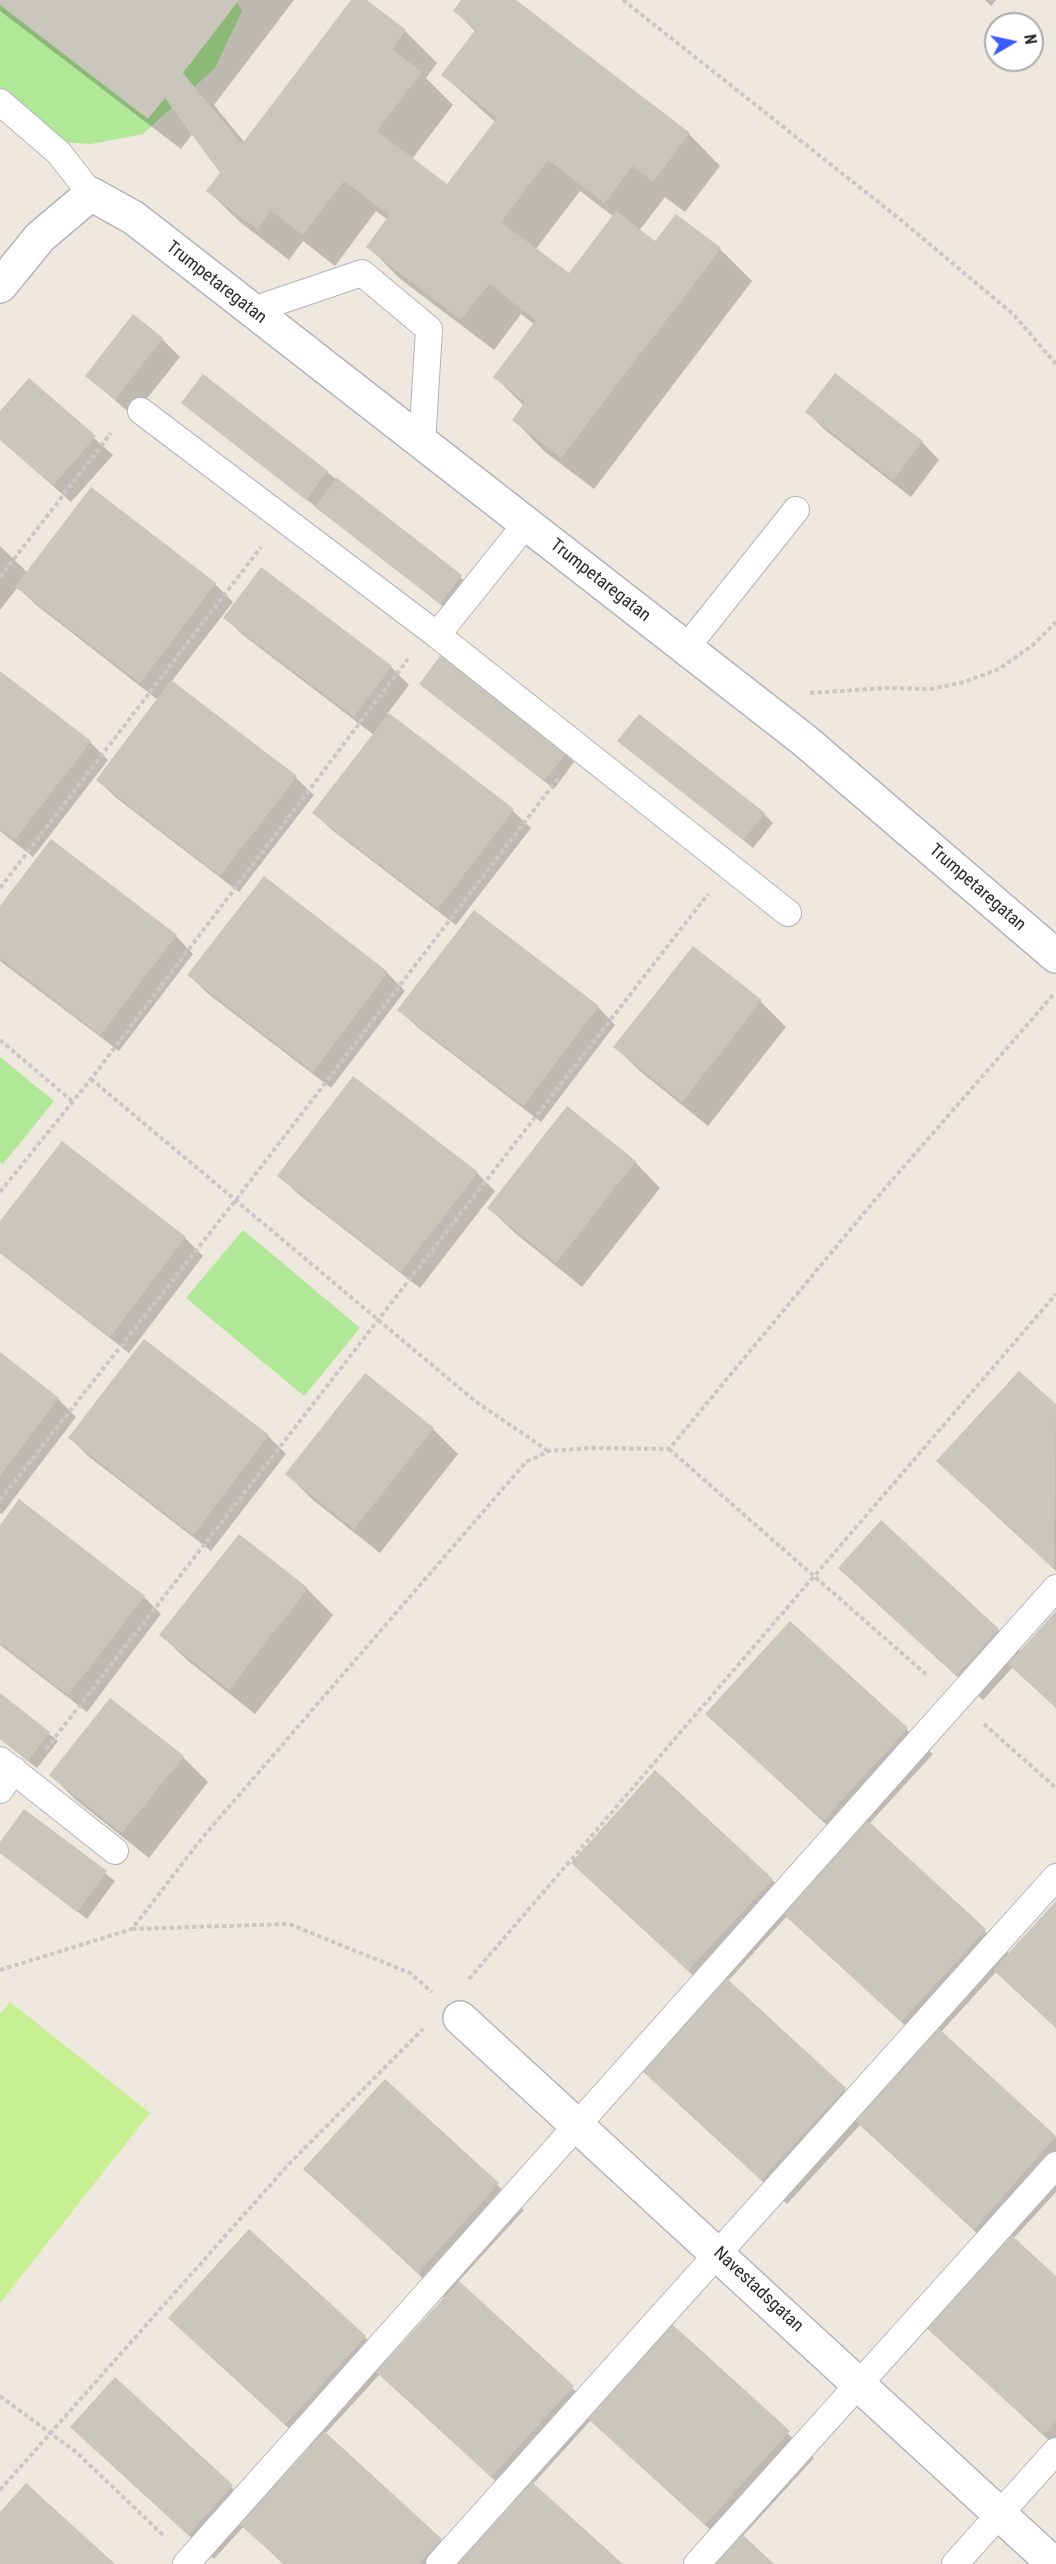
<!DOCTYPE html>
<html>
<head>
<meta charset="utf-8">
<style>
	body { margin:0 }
	#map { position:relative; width:1056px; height:2564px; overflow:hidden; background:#eee8de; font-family:"Roboto Condensed",sans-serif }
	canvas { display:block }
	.north { position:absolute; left:984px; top:12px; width:60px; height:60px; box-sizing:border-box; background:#fff; border:2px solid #ababab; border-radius:50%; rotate:81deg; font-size:16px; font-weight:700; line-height:24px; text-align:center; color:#2c2c2c }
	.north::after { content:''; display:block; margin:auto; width:21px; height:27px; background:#3a5bff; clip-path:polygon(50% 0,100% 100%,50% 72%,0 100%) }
</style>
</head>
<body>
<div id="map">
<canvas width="1056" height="2564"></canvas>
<div class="north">N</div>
</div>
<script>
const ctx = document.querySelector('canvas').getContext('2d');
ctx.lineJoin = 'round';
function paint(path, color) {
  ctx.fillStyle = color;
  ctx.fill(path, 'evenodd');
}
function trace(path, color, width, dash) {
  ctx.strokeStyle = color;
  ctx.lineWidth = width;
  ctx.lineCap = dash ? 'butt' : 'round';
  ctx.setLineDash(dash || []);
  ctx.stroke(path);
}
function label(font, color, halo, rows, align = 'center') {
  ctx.font = font + ' "Roboto Condensed",sans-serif';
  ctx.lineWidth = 6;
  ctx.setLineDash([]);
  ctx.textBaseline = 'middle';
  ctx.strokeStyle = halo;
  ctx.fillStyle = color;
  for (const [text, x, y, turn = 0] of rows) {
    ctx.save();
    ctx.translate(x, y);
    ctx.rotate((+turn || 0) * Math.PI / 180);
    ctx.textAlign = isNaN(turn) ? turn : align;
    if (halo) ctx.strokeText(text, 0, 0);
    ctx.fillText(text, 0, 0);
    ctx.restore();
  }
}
const green = new Path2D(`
	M0,0H236L242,11L215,68L143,134L91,144L29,140L0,117Z
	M0,1057L54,1101L3,1164L0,1162Z
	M243,1230L360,1328L304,1396L186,1298Z`);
const pitch = new Path2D(`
	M10,2002L150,2113L0,2303V2014Z`);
const shadow = new Path2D(`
	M0,0H294L214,105L245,143L353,0H365L405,31L437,63L426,78L453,105L412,159L447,186L495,122L443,75L476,32L455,11L463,0H513L689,134L720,166L685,212L665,197L639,231L655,243L676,216L720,249L752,281L594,489L545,452L514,420L524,406L495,377L535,325L521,314L494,350L399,278L368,246L388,220L376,211L335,266L303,241L289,260L240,222L208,191L222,173L193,133L181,149L0,11ZM580,191L614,217L569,275L535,250Z
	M985,0H996L991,6Z
	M162,339L180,357L133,416L87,376Z
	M29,380L113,455L71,502L0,439V414Z
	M183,403L327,472L470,585L449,611Z
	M807,412L922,442L939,460L911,497L825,430Z
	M91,489L215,584L233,602L171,682L296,778L314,795L239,892L115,797L98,780L158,700L35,604L18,587L0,610V546L28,573Z
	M262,569L391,667L409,685L387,714L513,811L531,828L456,925L332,830L314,813L374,735L243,635L225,618Z
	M0,673L90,742L108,760L33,857L0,831Z
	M421,684L566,753L574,762L554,789Z
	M619,741L764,814L773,823L753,848Z
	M264,878L387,973L405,991L331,1088L207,993L189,975Z
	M0,908L176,936L193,954L119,1051L0,961Z
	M761,1002L786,1027L708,1126L641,1072L615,1047Z
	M598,1007L615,1025L541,1122L417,1027L399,1009Z
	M354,1078L477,1173L495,1191L420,1288L297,1193L279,1175Z
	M567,1109L635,1162L660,1188L582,1287L515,1233L489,1208Z
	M62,1143L185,1238L203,1256L129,1353L0,1253V1224Z
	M144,1341L268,1436L286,1454L211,1551L88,1456L70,1438Z
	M0,1354L58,1399L76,1417L2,1514L0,1513Z
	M1019,1373L1056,1406V1571L938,1461Z
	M433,1429L458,1454L380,1553L313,1500L287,1474Z
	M0,1527L144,1597L161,1614L87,1712L0,1645Z
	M239,1536L307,1589L333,1615L255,1714L187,1660L161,1635Z
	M866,1593L998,1630L1021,1652L1056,1613V1708L1013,1667L983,1700Z
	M790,1623L933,1754L869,1824L1009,1954L1056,1903V2028L996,1972L941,2032L1056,2138V2192L1013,2239L1056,2278V2447L925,2325L994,2249L860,2125L787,2204L668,2094L712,1993L573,1863L772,1880L794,1902L847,1844L707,1714ZM787,1916L923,2042L864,2108L728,1981Z
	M0,1695L58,1741L37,1768L0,1739Z
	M183,1757L208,1782L149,1858L76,1800L51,1775Z
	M24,1811L115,1881L87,1919L0,1853V1844Z
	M385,2081L524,2210L458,2282L596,2410L672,2326L814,2458L742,2537L772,2564H715L730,2548L591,2420L533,2484L620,2564H283L244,2526L214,2559L72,2427L115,2379L255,2509L310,2448L170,2318L365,2337L389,2361L445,2299L305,2168ZM380,2374L517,2501L462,2561L325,2434Z`);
const building = new Path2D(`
	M0,0H239L183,73L242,144L351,0H367L406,30L392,49L422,72L377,131L447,184L497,118L441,75L476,29L453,11L461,0H516L690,133L653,182L633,166L604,203L548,160L501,222L569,273L616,211L655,241L676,214L721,248L561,458L512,420L525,402L493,377L536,320L489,284L461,320L366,247L389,215L344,181L303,235L271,211L257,229L206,191L220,173L165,98L148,119L0,5Z
	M133,314L163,338L115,400L85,376Z
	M835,373L923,441L893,480L805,412Z
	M203,374L328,471L306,500L181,403Z
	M29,378L96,436L53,486L0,440V411Z
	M337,478L462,575L440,604L315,507Z
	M91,487L216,583L140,683L15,587Z
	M261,567L392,666L354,717L223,618Z
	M441,655L567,752L544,781L419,684Z
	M0,671L91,741L15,840L0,829Z
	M171,680L297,776L220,876L96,780Z
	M389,713L514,809L438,909L312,813Z
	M639,714L765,813L743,840L617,741Z
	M51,839L177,935L100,1035L0,958V906Z
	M264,876L388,972L313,1072L187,975Z
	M474,910L599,1006L523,1106L397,1010Z
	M693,946L762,1000L682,1102L613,1047Z
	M353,1076L478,1172L401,1272L277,1176Z
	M567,1106L636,1161L556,1263L487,1208Z
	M62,1141L186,1237L110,1337L0,1252V1221Z
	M144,1339L269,1435L193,1535L68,1438Z
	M0,1352L59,1398L0,1476Z
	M1019,1371L1056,1404L1054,1569L936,1461Z
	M365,1373L434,1428L354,1529L285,1474Z
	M19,1499L145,1596L68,1695L0,1643V1525Z
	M881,1520L999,1629L956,1676L838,1568Z
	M239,1534L308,1588L229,1690L159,1635Z
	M1056,1611V1708L1008,1664Z
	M790,1621L908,1728L823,1821L705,1714Z
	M0,1693L50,1732L28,1761L0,1739Z
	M110,1698L184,1756L122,1833L49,1775Z
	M655,1770L773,1879L688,1971L571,1863Z
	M24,1809L107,1871L77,1912L0,1853V1842Z
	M867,1820L986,1929L901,2022L782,1913Z
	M1056,1901V2028L993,1970Z
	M724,1976L846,2088L761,2180L640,2069Z
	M936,2026L1056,2136L974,2230L852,2118Z
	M385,2079L499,2183L418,2273L303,2169Z
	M249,2229L366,2336L285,2425L168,2318Z
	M1008,2232L1056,2276V2421L1043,2435L923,2325Z
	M459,2281L574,2386L491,2477L376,2372Z
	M672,2324L790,2431L705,2525L587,2418Z
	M115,2377L233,2485L188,2535L70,2427Z
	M324,2431L442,2539L419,2564H284L239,2524Z
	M532,2482L623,2564H457Z
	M26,2483L115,2564H0V2512Z
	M741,2533L774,2564H713Z`);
const path = new Path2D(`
	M623,0L901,220L1013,314L1056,364
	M0,577L111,433
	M810,693L885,688L931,689L964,682L999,669L1033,645L1056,622
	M0,888L261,547
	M0,1040L72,1101
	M91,1079L475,1401L548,1451
	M0,1192L91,1079L408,659
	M669,1449L928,1676
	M0,1500L235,1201L559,777
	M984,1724L1056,1788
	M46,1749L708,894
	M132,1929L289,1924L410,1973L432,1992
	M0,1970L132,1929L202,1838L526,1462L549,1451L591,1448L669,1449L874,1201L1053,995
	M469,1979L1056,1294
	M0,2396L76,2452L163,2535
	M0,2490L288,2165L423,2029`);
const service = new Path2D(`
	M0,102L59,153L91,194
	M250,311L362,273L429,329L422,443
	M141,411L437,635L526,524
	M437,635L788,913
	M686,648L796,510
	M0,1760L115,1851
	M0,1790L14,1770
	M186,2564L1056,1588
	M439,2564L1056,1877
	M697,2564L1056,2165
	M955,2564L1056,2451`);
const minor = new Path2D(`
	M0,286L40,237L91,194L134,218L804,740L1056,956
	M460,2018L1054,2564`);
const streetNames = [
	["Trumpetaregatan",216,283,38],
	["Trumpetaregatan",600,581,38],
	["Trumpetaregatan",977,888,41],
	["Navestadsgatan",758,2290,43]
];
paint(green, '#b1e897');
paint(pitch, '#c6f092');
paint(shadow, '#0003');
paint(building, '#c9c6bc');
trace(service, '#b2b4c0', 28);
trace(minor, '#b2b4c0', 36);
trace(path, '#c8c8c8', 4, [4.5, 3]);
trace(service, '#fff', 26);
trace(minor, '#fff', 33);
label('18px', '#2c2c2c', '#fff', streetNames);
</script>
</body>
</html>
